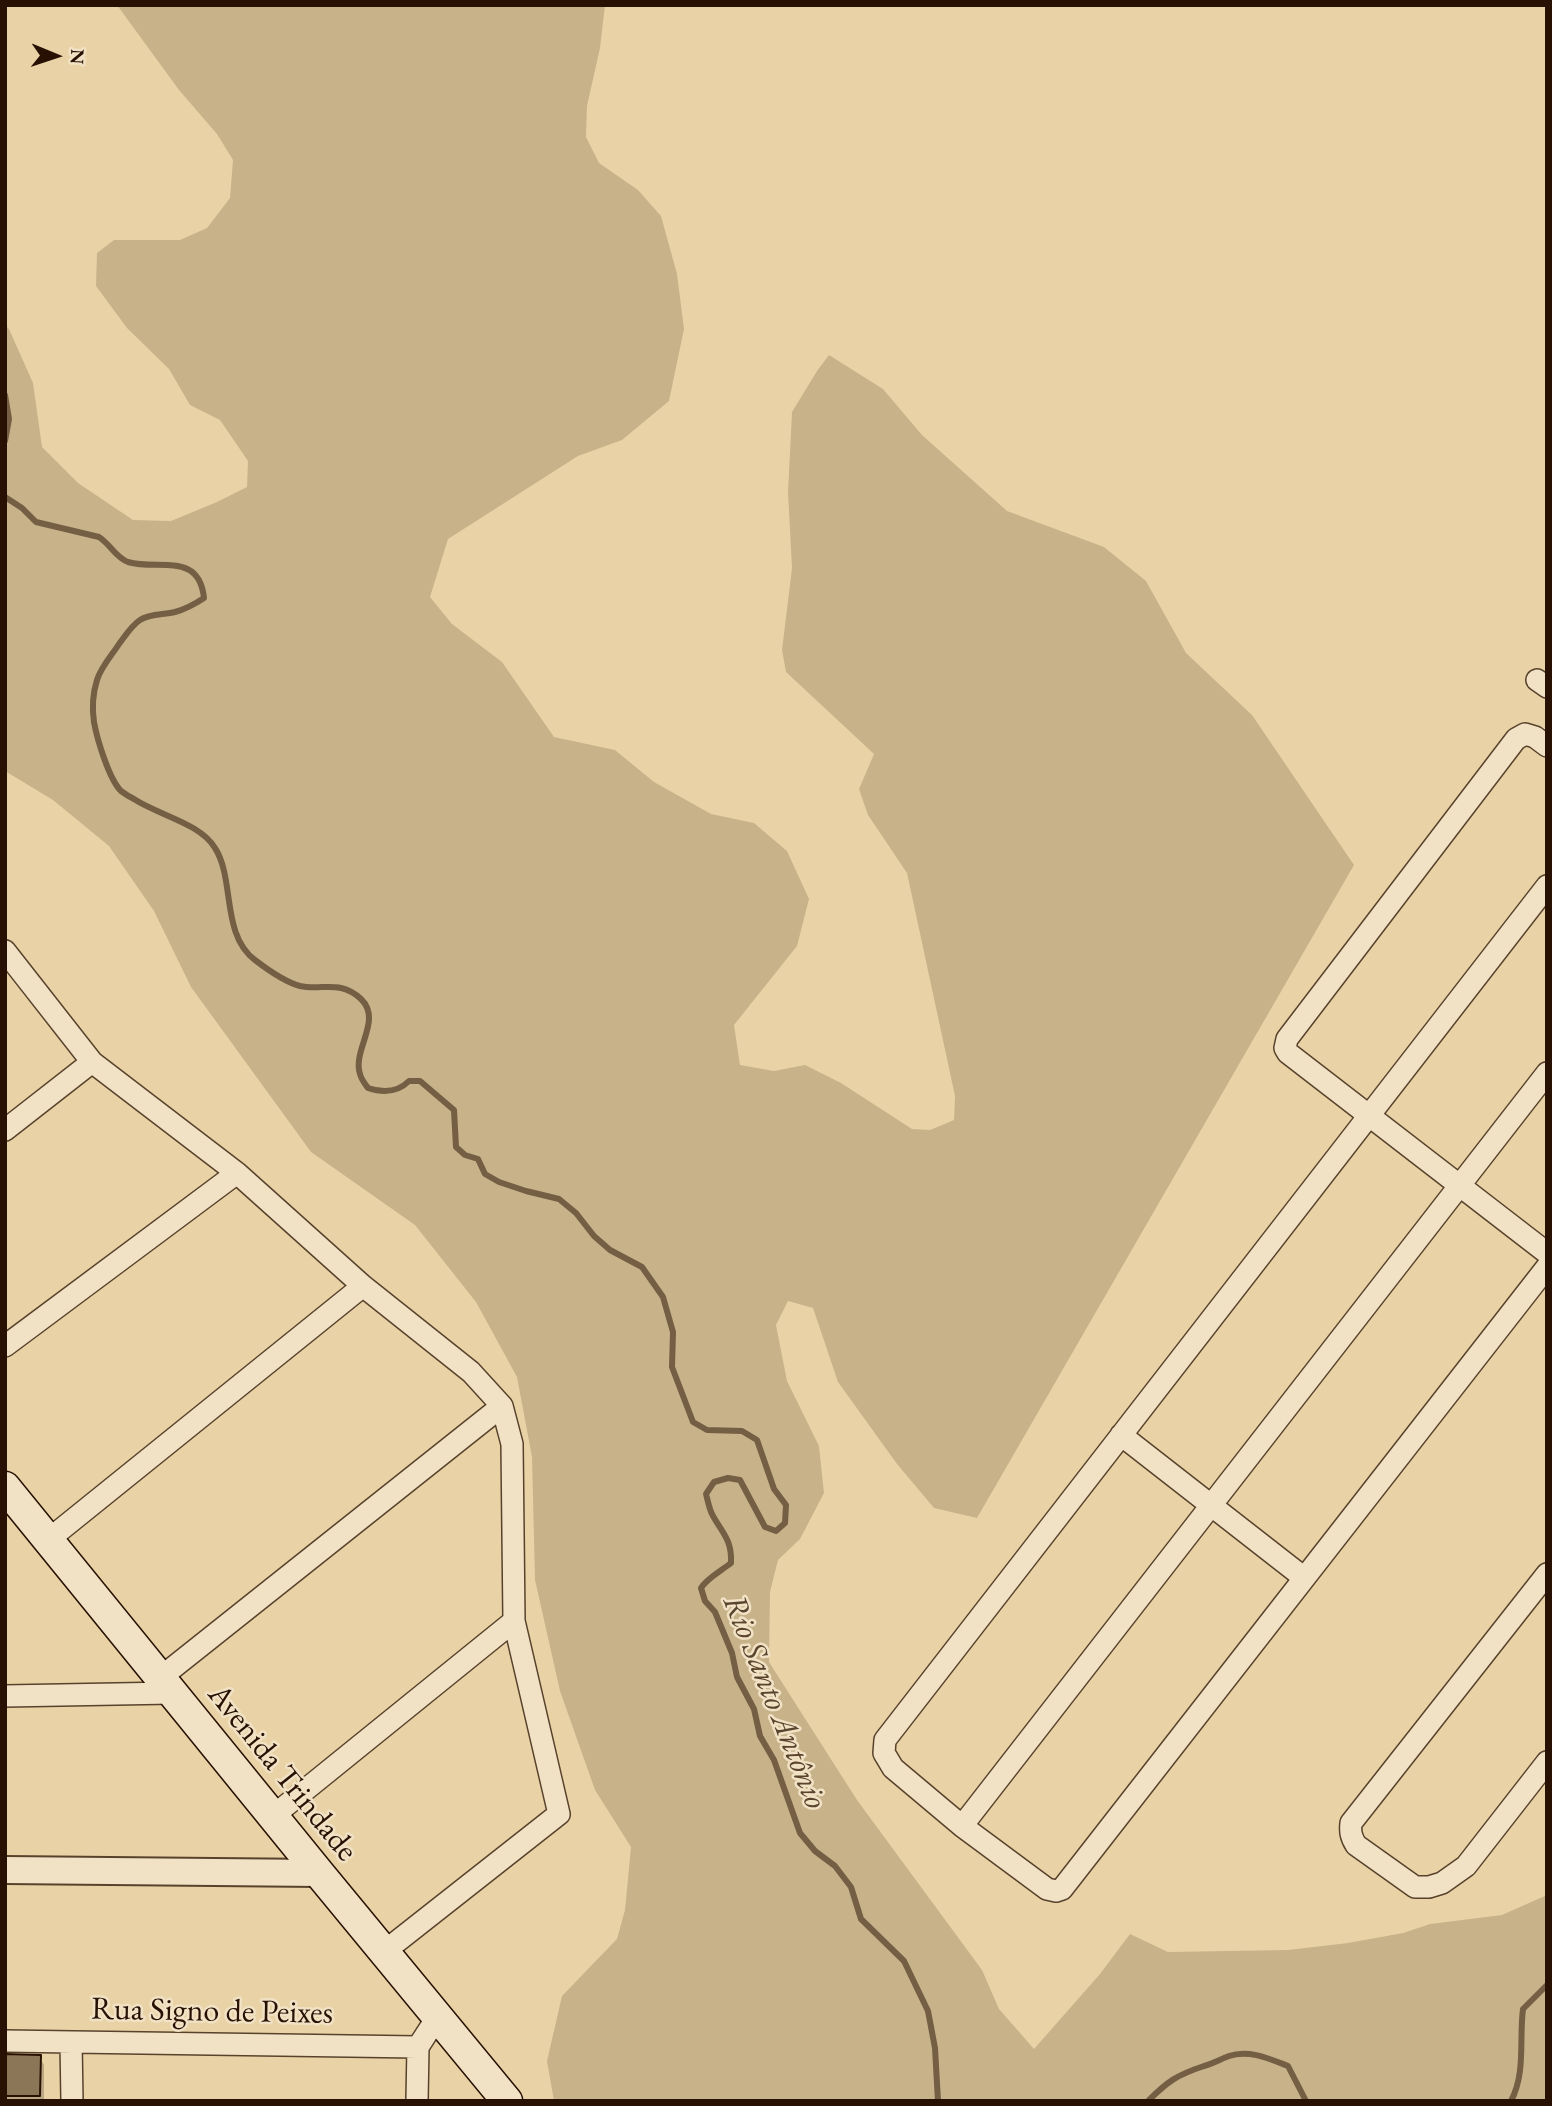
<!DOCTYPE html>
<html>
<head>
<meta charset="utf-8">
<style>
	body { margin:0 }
	#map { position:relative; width:1552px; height:2106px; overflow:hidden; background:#e9d3a6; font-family:"EB Garamond",serif }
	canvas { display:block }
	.frame { position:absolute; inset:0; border:7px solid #281103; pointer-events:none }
	.north { position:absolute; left:21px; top:21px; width:70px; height:70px; -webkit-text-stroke:5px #f1e2c5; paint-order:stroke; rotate:92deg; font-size:19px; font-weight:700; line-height:28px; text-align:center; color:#281103 }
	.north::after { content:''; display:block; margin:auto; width:24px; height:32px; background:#281103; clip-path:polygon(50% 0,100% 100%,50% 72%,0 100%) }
</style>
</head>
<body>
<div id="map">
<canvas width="1552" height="2106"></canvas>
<div class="frame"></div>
<div class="north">N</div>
</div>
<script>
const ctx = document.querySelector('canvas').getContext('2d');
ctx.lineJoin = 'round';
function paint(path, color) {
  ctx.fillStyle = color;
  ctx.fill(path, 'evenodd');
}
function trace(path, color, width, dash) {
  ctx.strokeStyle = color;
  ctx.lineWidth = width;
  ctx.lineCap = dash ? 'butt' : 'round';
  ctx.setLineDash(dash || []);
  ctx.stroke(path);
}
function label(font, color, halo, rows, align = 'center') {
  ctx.font = font + ' "EB Garamond",serif';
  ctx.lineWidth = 5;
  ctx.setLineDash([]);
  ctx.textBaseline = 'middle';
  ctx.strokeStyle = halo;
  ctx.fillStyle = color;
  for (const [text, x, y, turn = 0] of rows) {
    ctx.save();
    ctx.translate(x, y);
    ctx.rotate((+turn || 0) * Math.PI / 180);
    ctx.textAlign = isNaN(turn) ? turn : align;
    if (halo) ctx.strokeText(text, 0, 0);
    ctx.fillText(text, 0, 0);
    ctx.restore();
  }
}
const green = new Path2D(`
	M117,5H605L600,48L587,106L586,137L599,163L638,190L661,216L677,274L684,329L669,401L622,440L578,456L448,539L430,597L452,624L502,662L554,737L615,750L654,782L711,814L754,823L787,851L809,899L797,946L734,1025L740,1065L774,1071L805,1065L841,1083L912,1129L930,1130L954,1120L955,1096L907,873L868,815L859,789L874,754L786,672L782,650L792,568L788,492L792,412L817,371L829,355L883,389L922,435L1007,511L1104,547L1146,581L1186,653L1252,715L1354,865L977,1518L934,1508L897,1464L838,1382L813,1308L788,1301L776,1325L787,1381L819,1446L824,1493L800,1539L778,1560L770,1592L769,1662L857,1800L982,1970L999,2009L1034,2049L1100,1974L1130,1934L1168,1952L1288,1950L1348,1943L1403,1933L1430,1924L1502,1915L1547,1895V2101H554L547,2061L562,1996L617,1939L625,1910L631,1847L595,1790L560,1691L535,1580L532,1457L517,1377L476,1302L415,1225L311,1152L191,987L154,911L109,846L53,800L5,771V325L9,329L33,383L42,447L78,483L133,520L171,521L217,502L247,487L248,461L220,420L190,405L169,369L127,328L96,286L97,253L114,240H180L207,228L230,198L233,160L217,134L179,90Z`);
const shadow = new Path2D(`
	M5,2056H39L44,2065V2101H5Z`);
const stream = new Path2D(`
	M5,395L9,419L5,441
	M5,497L22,508L36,522L99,537C110,544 116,558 128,562C159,571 199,551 204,598C195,604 186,609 175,612C164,615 150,613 140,620C132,625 125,636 119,644C112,655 101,667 97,680C93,693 92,709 94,722C97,739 109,779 121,791C125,794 130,797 134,799C158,815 200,823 215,848C235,879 221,935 255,960C268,970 285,982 300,986C322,991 340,979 361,999C383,1020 352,1050 360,1074C361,1079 365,1084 368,1088C383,1093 398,1092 409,1081H420L454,1110L456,1147L465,1155L478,1159L485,1174L499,1182L526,1191L559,1199L576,1213L594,1236L610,1250L642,1267L663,1297L673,1332L672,1367L693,1422L707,1430L742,1431L757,1440L774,1489L786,1505L785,1523L776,1531L765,1527L740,1480L728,1478L714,1482L706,1494C708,1501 709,1509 713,1516C723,1534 732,1540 731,1563C721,1571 707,1578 701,1588L705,1601L715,1612L732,1653L737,1677L754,1709L760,1736L774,1760L800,1833L815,1851L835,1866L851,1887L861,1919L904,1961L928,2011L935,2048L938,2101
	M1148,2101C1168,2081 1177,2075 1204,2066C1212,2064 1221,2059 1229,2056C1249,2049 1270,2059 1288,2066L1306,2101
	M1511,2101C1526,2073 1519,2039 1523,2009L1547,1985`);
const building = new Path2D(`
	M5,2054L41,2055L40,2096H5Z`);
const minor = new Path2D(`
	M1537,680L1547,687
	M1547,746L1535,737L1525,734L1516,739L1287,1039L1285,1048L1288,1053L1547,1253
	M1547,886L885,1740L884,1753L893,1768L962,1826L1047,1889L1056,1891L1062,1889L1547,1267
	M5,951L92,1062L237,1173L363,1286L471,1372L502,1406L512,1444L514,1621L559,1814L385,1951
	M5,1130L92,1062
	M5,1346L237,1173
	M1121,1435L1303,1577
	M48,1540L363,1286
	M1547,1574L1351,1823C1350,1832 1351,1837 1356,1845L1415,1887H1429L1442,1883L1466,1866L1547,1762
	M160,1678L502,1406
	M5,1696L172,1693
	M273,1816L514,1621
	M962,1826L1547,1073
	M5,2041L418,2047
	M71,2042L72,2101
	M417,2101L418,2047L438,2016`);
const tertiary = new Path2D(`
	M5,1870L319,1873`);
const secondary = new Path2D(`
	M5,1487L319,1873L507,2101`);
const streetNames = [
	["Avenida Trindade",282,1773,51],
	["Rua Signo de Peixes",212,2012,1]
];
const waterNames = [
	["Rio Santo Antônio",774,1702,68]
];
paint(green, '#c8b28a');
paint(shadow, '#0003');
trace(stream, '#745e44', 6);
paint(building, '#8c7658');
trace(building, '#281103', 2);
trace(minor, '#58422c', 24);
trace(tertiary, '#58422c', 30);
trace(secondary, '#281103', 33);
trace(minor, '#f1e2c5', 21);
trace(tertiary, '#f1e2c5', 26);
trace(secondary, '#f1e2c5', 30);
label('32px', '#281103', '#f1e2c5', streetNames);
label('italic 33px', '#5b442e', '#f1e2c5', waterNames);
</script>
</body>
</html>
